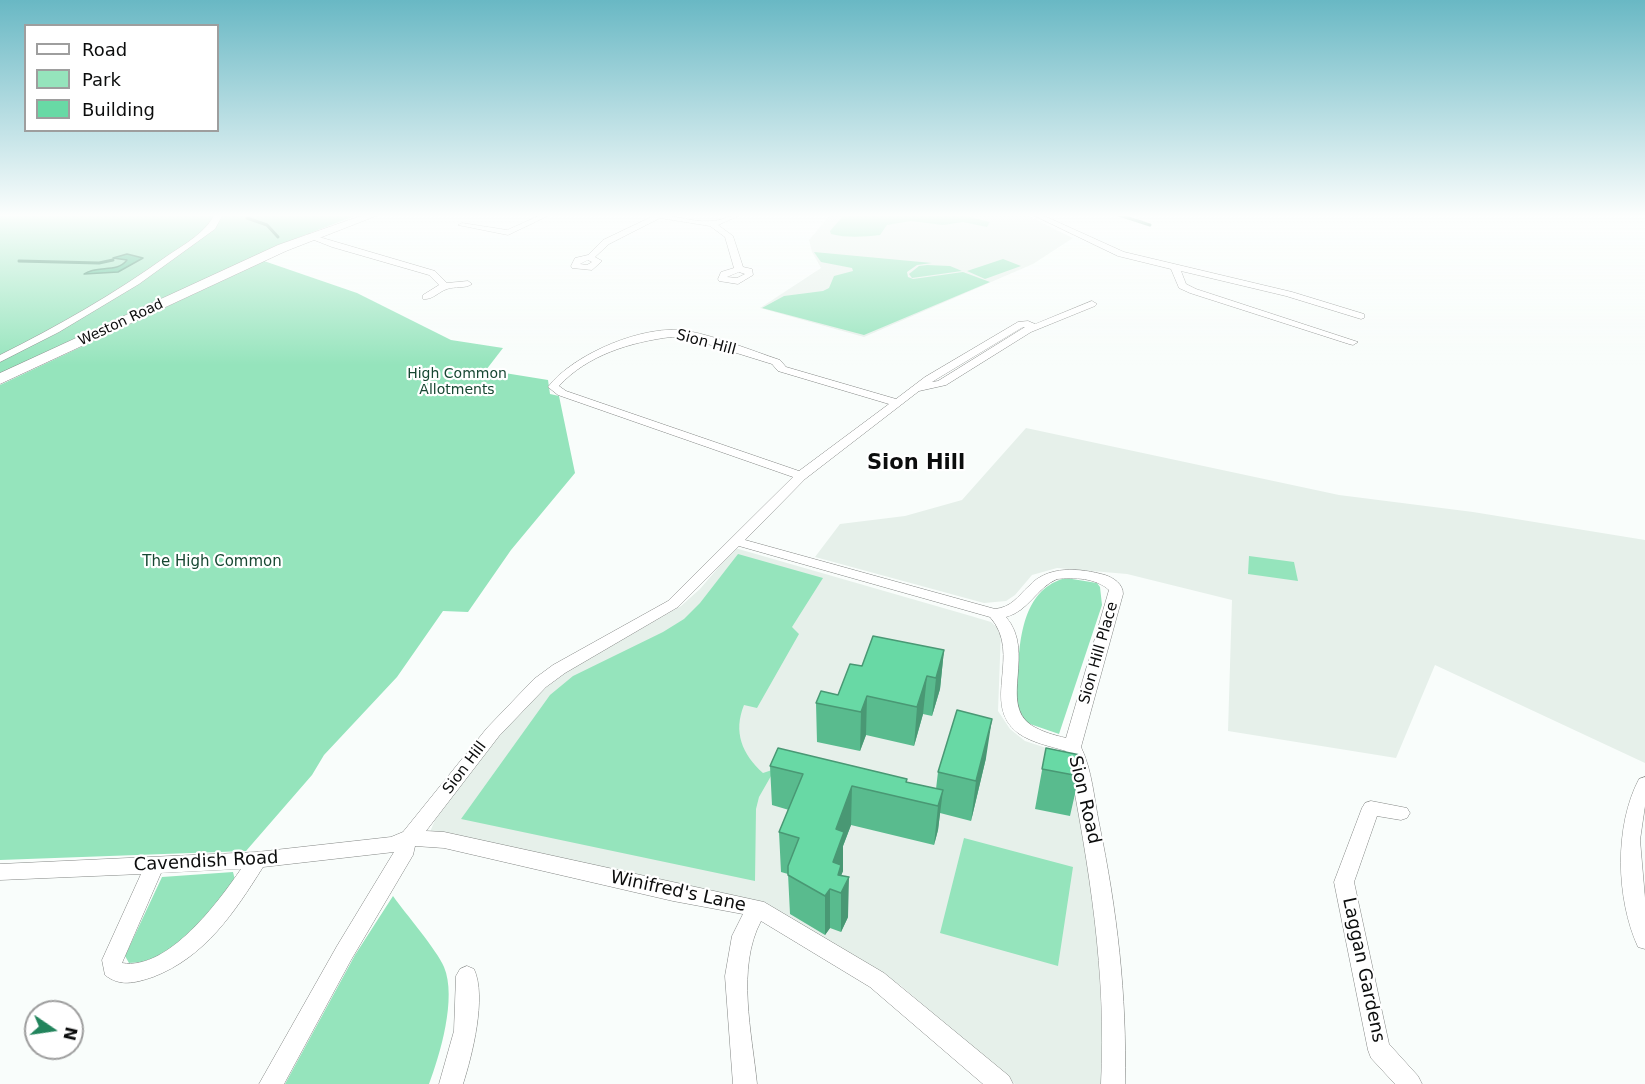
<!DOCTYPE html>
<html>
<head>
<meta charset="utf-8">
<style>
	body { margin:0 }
	#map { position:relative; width:1645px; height:1084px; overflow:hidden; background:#f9fdfb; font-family:"DejaVu Sans",sans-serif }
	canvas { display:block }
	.legend { position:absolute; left:24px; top:24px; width:195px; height:108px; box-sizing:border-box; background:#fff; border:2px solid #9e9e9e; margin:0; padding:8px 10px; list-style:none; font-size:18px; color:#0c0d0d }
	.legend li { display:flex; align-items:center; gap:12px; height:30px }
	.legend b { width:30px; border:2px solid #9e9e9e }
	.north { position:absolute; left:24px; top:1000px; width:60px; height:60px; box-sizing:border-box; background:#fff; border:2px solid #9e9e9e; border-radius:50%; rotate:103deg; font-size:16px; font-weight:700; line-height:24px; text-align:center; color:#0c0d0d }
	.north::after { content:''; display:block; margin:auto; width:21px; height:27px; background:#22845c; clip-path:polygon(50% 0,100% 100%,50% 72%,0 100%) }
</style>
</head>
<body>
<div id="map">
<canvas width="1645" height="1084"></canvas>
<ul class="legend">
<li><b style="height:8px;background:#fff"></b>Road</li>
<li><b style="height:16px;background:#95e4bc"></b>Park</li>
<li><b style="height:16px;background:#68d9a5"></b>Building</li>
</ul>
<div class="north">N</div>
</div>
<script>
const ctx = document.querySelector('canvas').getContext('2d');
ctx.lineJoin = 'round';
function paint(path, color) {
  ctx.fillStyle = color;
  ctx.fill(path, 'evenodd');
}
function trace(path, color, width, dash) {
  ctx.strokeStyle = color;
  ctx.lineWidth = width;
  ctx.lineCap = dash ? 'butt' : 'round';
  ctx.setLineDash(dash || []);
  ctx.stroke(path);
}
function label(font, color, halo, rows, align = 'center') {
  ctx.font = font + ' "DejaVu Sans",sans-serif';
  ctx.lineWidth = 4.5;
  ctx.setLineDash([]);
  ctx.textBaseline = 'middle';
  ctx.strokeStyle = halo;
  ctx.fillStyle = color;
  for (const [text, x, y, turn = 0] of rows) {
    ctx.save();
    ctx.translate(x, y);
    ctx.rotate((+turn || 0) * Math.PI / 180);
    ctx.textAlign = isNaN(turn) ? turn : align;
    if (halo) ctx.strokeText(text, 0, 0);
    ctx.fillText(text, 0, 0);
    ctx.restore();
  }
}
const built = new Path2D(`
	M831,214H1024L1073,238L1033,264L864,337L760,308L821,268L812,252L809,240Z
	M1026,428L1339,495L1473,512L1645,540V763L1435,665L1396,758L1228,731L1232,600L1127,574L1057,568L1032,575L1015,595L1006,601L984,603L815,557L840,524L905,516L962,500Z
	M735,548L971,616L991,622L1001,631L998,711L1010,729L1025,741L1065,754L1081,810L1097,932L1104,1060L1101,1084H1015L900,985L752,900L430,832L435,820L480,757L530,700L569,670L681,606L700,589Z`);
const green = new Path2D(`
	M0,214H360L297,238L0,374Z
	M958,214L990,222L987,227L963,222L943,225L911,221L887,225L880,235C863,237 847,238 831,234L830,231L844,215Z
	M814,252L932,263L917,265L907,272L908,277L913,279L963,272L990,282L864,335L762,308L784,296L823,291L829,288L834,276L853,271L852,268L821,262Z
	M1003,259L1021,266L985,279L967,271Z
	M264,261L357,293L451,340L503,348L486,370L548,380L550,394L559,396L575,473L511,550L468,612L443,611L397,677L324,755L312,775L246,851L0,860V385Z
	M927,265L950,266L962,271L912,278L909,274L919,266Z
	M738,554L823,578L792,627L799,634L757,708L744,705C733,732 742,754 763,773L775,769L759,797L756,809L755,881L461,819L550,695L573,676L663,632L684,619L700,603Z
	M1249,556L1294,562L1298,581L1248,574Z
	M1066,578L1097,583L1100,587L1102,605L1059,734L1027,723C1022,717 1016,710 1015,703C1013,693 1017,680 1018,670C1020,634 1025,588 1066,578Z
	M964,838L1073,867L1058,966L940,933Z
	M233,872L235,880L227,897L174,951L142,962L129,963L125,956L162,877Z
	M393,896C405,913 437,950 444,967C457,998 440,1055 429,1084H285L355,955Z`);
const water = new Path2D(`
	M127,254L143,258L118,272L84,274C98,264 116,274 127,260L113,258Z`);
const stream = new Path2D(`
	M1116,214L1150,225
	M247,218L267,225L278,237
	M19,261L99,263L113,260`);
const street = new Path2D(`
	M215,214H223L215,229L139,284L59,332L0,362V355C58,326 114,294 167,256C185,244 205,233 215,214Z
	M543,214H552L508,235L458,225L462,223L507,230Z
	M645,214C667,212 690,223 711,221C722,221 731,214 743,214L718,225L733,236L743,267L752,269L753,275L738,284L719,281L718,279L721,272L734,268L725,237L710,226L660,218L609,244L595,257L602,261L592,270L572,268L571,266L575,258L588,255L603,240L651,217ZM588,260L592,262L587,265L580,264ZM739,272L745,274L737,278L727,277Z
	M1031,214H1040L1124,252L1292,292L1364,314V318L1361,319L1286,296L1181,271L1186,284L1196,289L1358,342L1353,345L1349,344L1190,293L1179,288L1171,269L1118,256Z
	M309,234L435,271L447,283L468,281L472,284C465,289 455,286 447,289C438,292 433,300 423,299V295L439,285L429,275L332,247L309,238Z
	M1092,301L1097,304L1095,306L1031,332L946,385L919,391L805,479L745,540L995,609C1012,607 1017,597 1029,586C1048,565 1080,568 1105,575C1114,578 1123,584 1123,594L1081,747C1092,770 1094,798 1099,823C1117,910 1127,995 1125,1084H1101C1107,973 1089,866 1068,757L1066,751C1050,746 1032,743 1018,733C980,704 1023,654 990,617L739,546L678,607L565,673L546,687L499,736L426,831L444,832L764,902L884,973L1009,1076L1013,1084H983L870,987L761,921C736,968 752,1033 757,1084H733L725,976L732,936L743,914L673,901L444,848L415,846L413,855L351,960L284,1084H259L337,946L394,852L263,867C234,913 205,957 153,977C135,983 120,987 105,975L102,960L141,874L0,880V864L257,852L391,837L403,832L487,728L534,679L553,665L668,601L793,477L558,395L548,387C573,354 646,323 688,331C719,337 750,350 780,360L786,367L896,399L925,377L1018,322L1028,321L1035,324ZM1023,327H1025L938,381L932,382ZM671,337H685L772,364L778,371L889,404L799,471L566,391L559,386C587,355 631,342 671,337ZM1057,579C1074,577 1096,578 1109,590L1066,738C1054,735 1042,732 1031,725C999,703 1036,652 1006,617C1029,611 1036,588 1057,579ZM241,869C219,901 168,971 122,963L161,873Z
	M1645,777V806L1640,840L1645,898V949L1638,947C1616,899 1614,826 1639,779Z
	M1371,801L1407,808L1410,813L1407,818L1401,820L1377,816L1354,882L1389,1044L1418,1076L1422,1084H1395L1371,1058L1368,1050L1334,882L1362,808L1365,803Z
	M467,966L474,969C487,997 472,1056 463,1084H439L454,1031L456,976L460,969Z`);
const secondary = new Path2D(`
	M366,214H381L286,251L0,384V373L278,245Z`);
const wall = new Path2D(`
	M944,650L940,689L932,716L923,714L914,746L866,735L860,751L817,742L816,703L838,695Z
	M1046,748L1079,776L1070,816L1035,809Z
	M986,758L971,821L940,813L938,830L934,845L851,825L843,846V871L841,875L848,917L841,932L830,928L825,935L790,914L788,874L781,872L779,832L789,810L772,805L770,766L907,779V782L936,789L938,772Z`);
const shadedWall = new Path2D(`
	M944,650L940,689L932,716L936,678Z
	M927,676L923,714L914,746L917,707Z
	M867,696L866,735L860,751L861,712Z
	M992,719L986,758L971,821L976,781Z
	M852,786L851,825L843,846V871L841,876V892L833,862L836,829Z
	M943,790L938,830L934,845L938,806Z
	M849,877L848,917L841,932V893Z
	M830,889V928L825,935V896Z`);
const building = new Path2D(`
	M873,636L944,650L936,678L927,676L917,707L867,696L861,712L816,703L821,691L838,695L850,664L862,666Z
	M957,710L992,719L976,781L938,772Z
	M778,748L907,779L906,782L943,790L938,806L852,786L836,829L844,832L833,862L841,865L838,875L849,877L841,893L830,889L825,896L788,875V866L799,838L779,832L803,774L770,766Z
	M1046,748L1080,755L1079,776L1042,769Z`);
const farStreetnames = [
	["Weston Road",121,323,-25]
];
const farParknames = [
	["High Common",457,374],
	["Allotments",457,390]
];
const streetNames = [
	["Sion Hill",706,343,15],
	["Sion Hill Place",1099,653,-74],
	["Sion Hill",465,768,-53]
];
const parkNames = [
	["The High Common",212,562]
];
const nearStreetnames = [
	["Sion Road",1084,800,77],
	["Cavendish Road",206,862,-3],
	["Winifred's Lane",678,892,12],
	["Laggan Gardens",1363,970,78]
];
const districtNames = [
	["Sion Hill",916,464]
];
paint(built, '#e6f0ea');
paint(green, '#95e4bc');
paint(water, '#4cbf8d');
trace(water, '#398a67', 1.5);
trace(stream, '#398a67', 3);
trace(street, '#848785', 1);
trace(secondary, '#848785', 1);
paint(street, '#fff');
paint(secondary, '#fff');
paint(wall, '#59bb8e');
paint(shadedWall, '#499874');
paint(building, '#68d9a5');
trace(building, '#499874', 1.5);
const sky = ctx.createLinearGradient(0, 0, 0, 365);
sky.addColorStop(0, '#69b8c4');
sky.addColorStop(0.59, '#fcfefd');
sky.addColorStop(1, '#fcfefd00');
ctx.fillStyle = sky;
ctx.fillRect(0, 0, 1645, 365);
label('14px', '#0c0d0d', '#fff', farStreetnames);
label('14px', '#174732', '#fff', farParknames);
label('15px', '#0c0d0d', '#fff', streetNames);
label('15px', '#174732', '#fff', parkNames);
label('18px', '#0c0d0d', '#fff', nearStreetnames);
label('bold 21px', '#0c0d0d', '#fff', districtNames);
</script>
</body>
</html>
